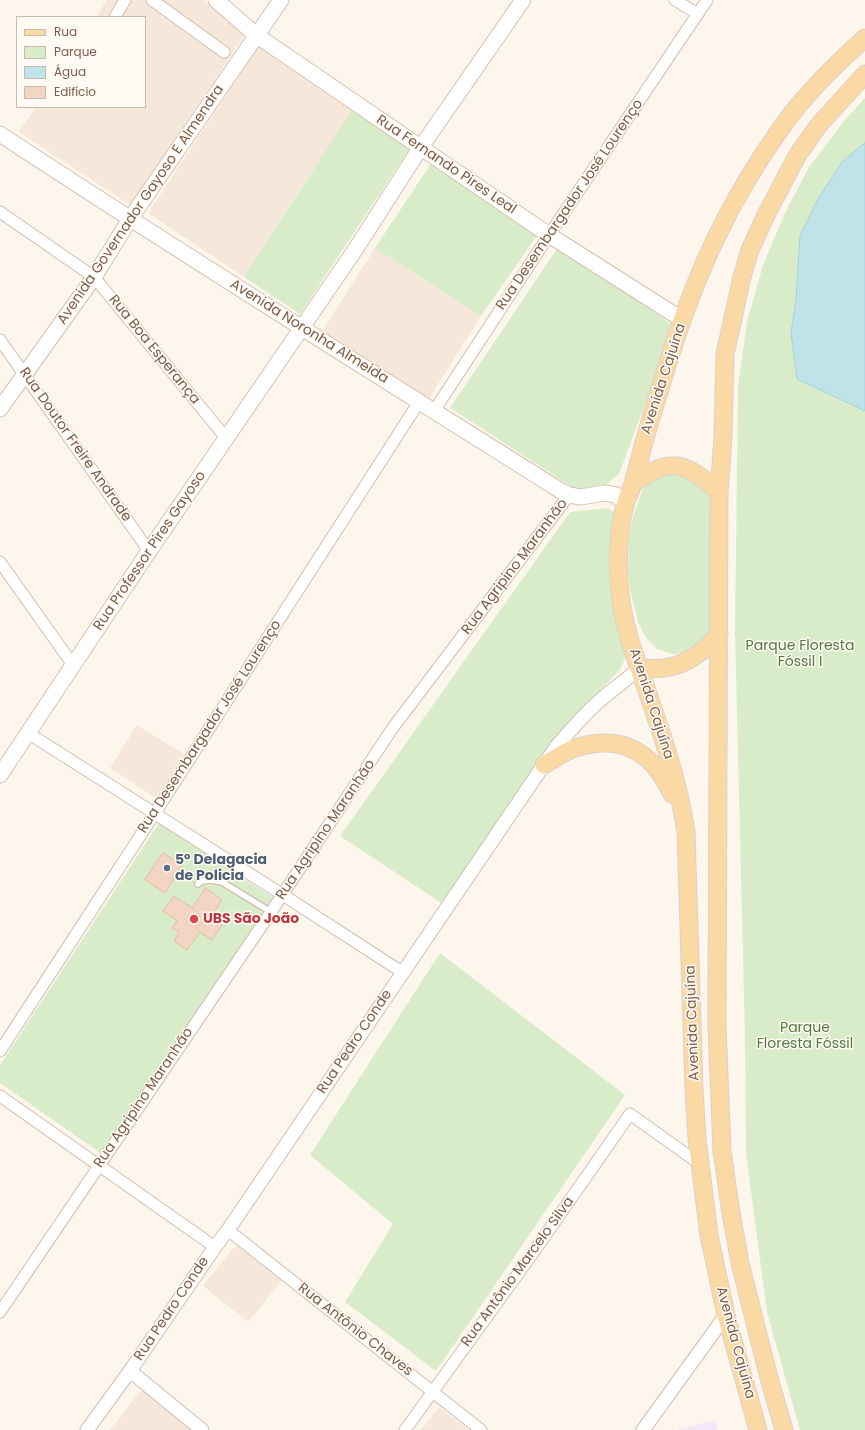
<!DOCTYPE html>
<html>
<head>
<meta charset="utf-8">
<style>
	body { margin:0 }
	#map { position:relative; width:865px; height:1430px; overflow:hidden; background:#fdf6ec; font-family:Poppins,sans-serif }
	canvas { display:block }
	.legend { position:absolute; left:16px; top:16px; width:130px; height:92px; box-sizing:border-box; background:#fffaf3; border:1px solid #cabbb1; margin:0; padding:5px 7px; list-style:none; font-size:12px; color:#7a5c4d }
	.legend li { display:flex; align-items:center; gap:8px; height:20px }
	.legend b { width:20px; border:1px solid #cabbb1 }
</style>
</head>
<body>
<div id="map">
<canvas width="865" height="1430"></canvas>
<ul class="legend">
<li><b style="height:5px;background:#fbd9a5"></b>Rua</li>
<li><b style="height:11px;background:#d8ecc9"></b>Parque</li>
<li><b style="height:11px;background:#bfe3e8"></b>Água</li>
<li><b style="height:11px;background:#f3d5c3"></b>Edifício</li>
</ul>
</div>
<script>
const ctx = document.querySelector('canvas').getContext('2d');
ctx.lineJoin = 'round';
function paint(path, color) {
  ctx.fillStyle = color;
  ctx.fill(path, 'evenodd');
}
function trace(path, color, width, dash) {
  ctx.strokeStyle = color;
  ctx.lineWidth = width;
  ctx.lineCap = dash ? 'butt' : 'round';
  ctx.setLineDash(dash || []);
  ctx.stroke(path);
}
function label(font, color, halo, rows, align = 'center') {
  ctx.font = font + ' Poppins,sans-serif';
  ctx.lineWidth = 3;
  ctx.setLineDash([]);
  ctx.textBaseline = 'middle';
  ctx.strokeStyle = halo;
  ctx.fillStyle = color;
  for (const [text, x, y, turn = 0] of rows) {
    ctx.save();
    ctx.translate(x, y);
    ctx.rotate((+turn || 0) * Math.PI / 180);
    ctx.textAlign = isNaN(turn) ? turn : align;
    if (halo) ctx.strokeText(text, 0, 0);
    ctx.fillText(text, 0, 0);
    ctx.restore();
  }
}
const residential = new Path2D(`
	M107,0H204L244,36L130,205L19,132L36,107H145V17H96Z
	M258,47L352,110L244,277L148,213Z
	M375,248L481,316L428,400L322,331Z
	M137,725L184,754L156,798L110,768Z
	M238,1246H242L283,1279L248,1322L203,1286L233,1248Z
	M143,1388L197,1430H110Z
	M439,1407L469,1430H421Z`);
const education = new Path2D(`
	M715,1420L717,1430H678L679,1429Z`);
const green = new Path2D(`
	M865,98V1430H800L767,1312L746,1153L745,1036L735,632L738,387L747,322L763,265L785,213L809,167L845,120Z
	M352,110L410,148L300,314L244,277Z
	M432,162L538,234L481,316L375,248Z
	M559,246L674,326L619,474L604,486L580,492L450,408Z
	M681,473L711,495V634L688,653L672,654L657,649L646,638L638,622L630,588L628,571L629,537L632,520L643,488L649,482L664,474Z
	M607,508L614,512L613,522L629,651L619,671L568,723L443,904L340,836L570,512Z
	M159,823L275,899L102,1154L0,1083V1065Z
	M440,953L625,1095L436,1371L345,1302L393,1224L310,1155Z`);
const water = new Path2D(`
	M865,143V411L797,379L791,333L796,299L800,236L818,199L842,162Z`);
const building = new Path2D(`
	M163,853L182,865L165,893L145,880Z
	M206,888L222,900L211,917L222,925L212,940L200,932L187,950L174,941L179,932L172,928L177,921L163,911L174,896L192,908Z`);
const service = new Path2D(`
	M198,884L202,881L211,880L222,882L271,912`);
const minor = new Path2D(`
	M152,0L224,52
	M675,0L698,14
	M115,17L125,0
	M0,212L94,277L226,438
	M0,340L149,551
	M434,411L549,235L707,0
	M0,562L73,665
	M28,733L283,895L402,972
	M0,1051L155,813L419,402
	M0,1096L215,1247
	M228,1230L481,1430
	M0,1312L271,912L392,729L569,495
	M405,1430L533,1253L630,1114L700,1164`);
const tertiary = new Path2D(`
	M130,1371L202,1430
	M87,1430L130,1371L215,1247L228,1230L556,747C568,733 580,719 594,706C608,692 625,682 639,668
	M643,1430L726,1315`);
const secondary = new Path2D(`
	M216,0L256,35L549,235L683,320
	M0,134C185,256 374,373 561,491L569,495L581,497L604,493L616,495L625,504
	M0,409L94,277L130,219L281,0
	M0,775L149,551L355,250L421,147L523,0`);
const primary = new Path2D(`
	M634,483C671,455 686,463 719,492
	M639,668C647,668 656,669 664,668C686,666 706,650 719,634
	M544,765C552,760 560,755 568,751C578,746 590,744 601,743C637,741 658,764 672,794
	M758,1430L726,1315L709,1235L697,1140L694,1089L686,832C679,782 661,732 645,685C634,654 623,624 620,592C617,563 618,533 625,505C627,497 632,489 634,480C639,462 643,444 649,425C667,364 687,298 715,240C734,200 758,160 784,124C807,92 836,64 865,38
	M784,1430L769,1378L740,1263L731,1213L722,1151L717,1026L719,492L723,438L725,354L742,277L750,250L767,213L797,156L818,126L865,74`);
const markers = [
	[167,868,4,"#5c6f8a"],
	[194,919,5,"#e0444e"]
];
const streetNames = [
	["Rua Fernando Pires Leal",446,165,34],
	["Avenida Governador Gayoso E Almendra",141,205,-56],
	["Rua Desembargador José Lourenço",570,205,-56],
	["Avenida Noronha Almeida",309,332,32],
	["Rua Boa Esperança",154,350,51],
	["Avenida Cajuína",664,379,-72],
	["Rua Doutor Freire Andrade",75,445,55],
	["Rua Professor Pires Gayoso",150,551,-56],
	["Rua Agripino Maranhão",515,567,-53],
	["Avenida Cajuína",651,704,72],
	["Rua Desembargador José Lourenço",210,727,-57],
	["Rua Agripino Maranhão",326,830,-56],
	["Avenida Cajuína",693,1023,-92],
	["Rua Pedro Conde",355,1042,-56],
	["Rua Agripino Maranhão",144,1098,-56],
	["Rua Antônio Marcelo Silva",518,1272,-54],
	["Rua Pedro Conde",172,1309,-56],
	["Rua Antônio Chaves",355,1330,38],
	["Avenida Cajuína",735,1343,75]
];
const parkNames = [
	["Parque Floresta",800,646],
	["Fóssil I",800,662],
	["Parque",805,1028],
	["Floresta Fóssil",805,1044]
];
const serviceNames = [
	["5° Delagacia",175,860],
	["de Policia",175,876]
];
const healthNames = [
	["UBS São João",203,919]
];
paint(residential, '#f5e8da');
paint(education, '#f3e8fa');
paint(green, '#d8ecc9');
paint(water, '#bfe3e8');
trace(water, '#a5d3da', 1);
paint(building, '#f3d5c3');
trace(building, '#e6bba3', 1);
trace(service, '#d1beb0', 8);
trace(minor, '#d1beb0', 13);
trace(tertiary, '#d1beb0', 15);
trace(secondary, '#d6c0b0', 17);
trace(primary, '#dad1cd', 19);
trace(service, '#fff', 5.5);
trace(minor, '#fff', 11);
trace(tertiary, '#fff', 13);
trace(secondary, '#fff', 15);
trace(primary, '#fbd9a5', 17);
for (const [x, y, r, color] of markers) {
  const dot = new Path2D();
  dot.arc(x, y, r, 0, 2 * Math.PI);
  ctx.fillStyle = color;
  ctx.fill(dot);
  trace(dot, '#fffaf3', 1.5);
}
label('14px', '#7a5c4d', '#fffaf3', streetNames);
label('14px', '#537a41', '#fffaf3', parkNames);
label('bold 14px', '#4e5e75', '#fffaf3', serviceNames, 'left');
label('bold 14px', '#be3a42', '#fffaf3', healthNames, 'left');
</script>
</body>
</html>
